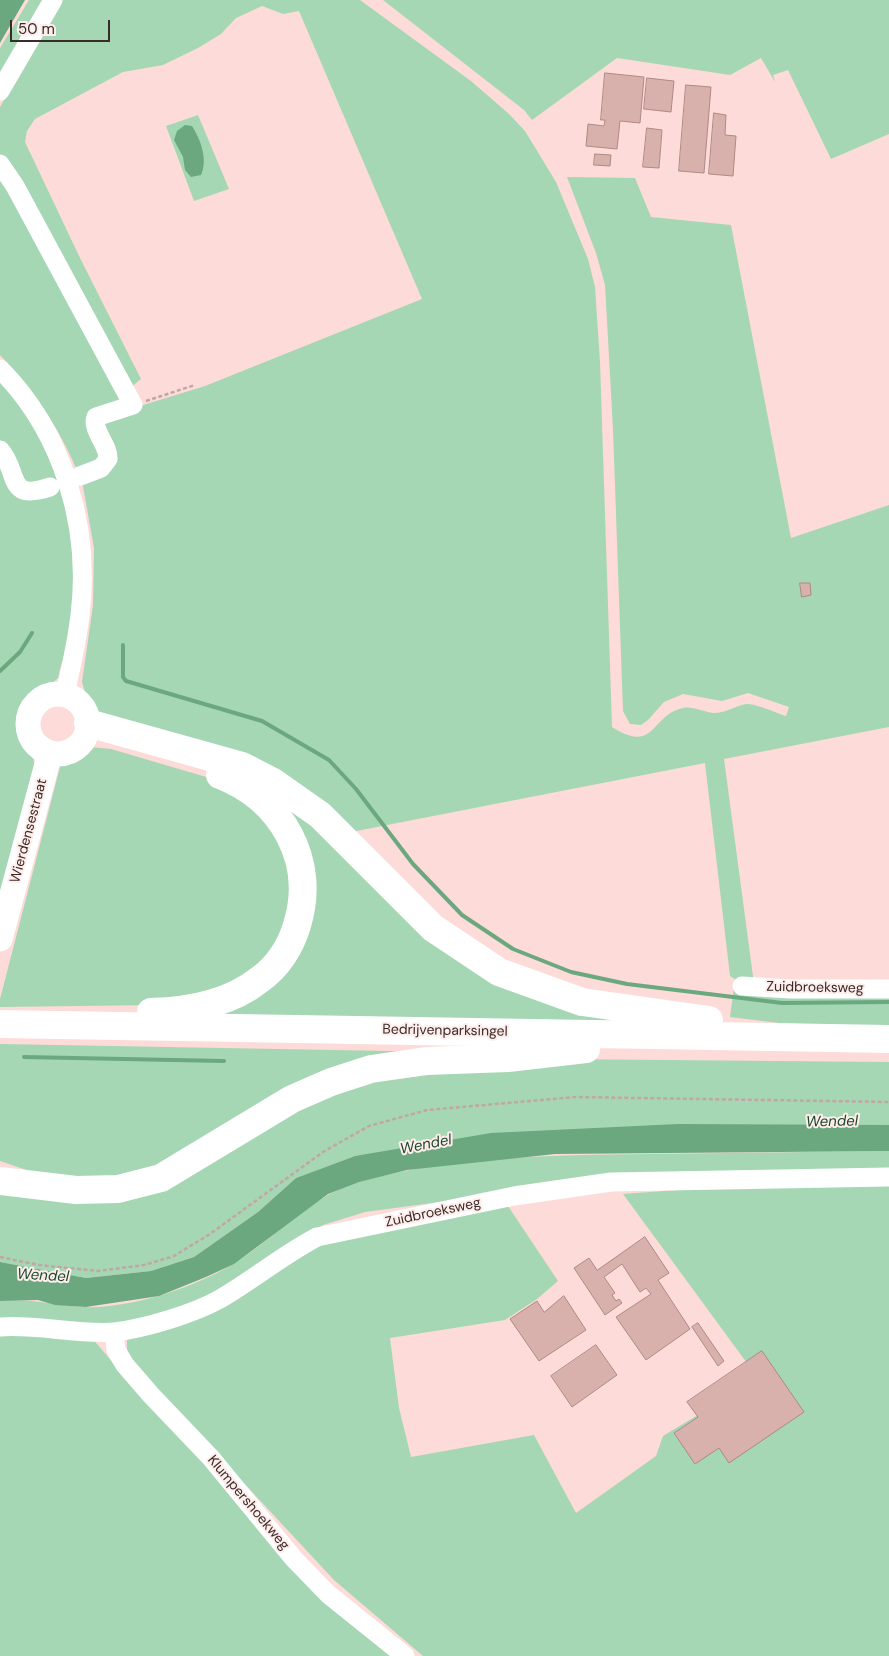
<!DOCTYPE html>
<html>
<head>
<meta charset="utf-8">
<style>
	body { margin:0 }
	#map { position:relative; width:889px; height:1656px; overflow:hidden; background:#fddbd8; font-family:"DM Sans",sans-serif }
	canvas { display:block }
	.scale { position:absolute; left:10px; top:20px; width:100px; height:22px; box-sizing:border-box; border:2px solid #3a2b29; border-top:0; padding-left:6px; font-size:15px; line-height:18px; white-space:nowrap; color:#3a2b29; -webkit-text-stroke:4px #feedeb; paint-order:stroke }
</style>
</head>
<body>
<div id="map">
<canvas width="889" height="1656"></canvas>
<div class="scale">50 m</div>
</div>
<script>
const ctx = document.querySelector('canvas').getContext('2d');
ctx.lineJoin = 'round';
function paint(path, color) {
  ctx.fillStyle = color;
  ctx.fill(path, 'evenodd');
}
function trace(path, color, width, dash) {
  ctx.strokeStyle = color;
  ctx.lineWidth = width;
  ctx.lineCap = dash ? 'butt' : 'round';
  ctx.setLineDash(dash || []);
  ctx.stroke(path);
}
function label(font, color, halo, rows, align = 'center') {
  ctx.font = font + ' "DM Sans",sans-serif';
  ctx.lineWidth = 4;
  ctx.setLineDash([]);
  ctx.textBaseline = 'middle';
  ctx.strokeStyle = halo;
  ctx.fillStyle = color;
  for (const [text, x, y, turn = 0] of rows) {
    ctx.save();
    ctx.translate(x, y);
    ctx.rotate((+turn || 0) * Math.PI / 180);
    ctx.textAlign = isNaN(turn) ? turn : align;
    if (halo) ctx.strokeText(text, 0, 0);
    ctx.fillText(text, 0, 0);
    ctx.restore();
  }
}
const green = new Path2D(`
	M29,0H45L0,79V48Z
	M61,0H360L471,81L509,114L525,131L556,182L588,259L595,287L600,362L612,727C656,755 650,715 683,708C692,706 704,712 713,713C726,713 735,706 746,704C754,703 777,713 786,716L789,707L748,693L722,701L683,694L664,702L648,720L641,725L630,724L623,711L613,429L605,285L596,253L567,177L635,178L651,217L731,225L791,538L889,505V727L724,759L754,984H743L730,976L705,763L346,833L98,719L89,706L82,682L93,605L94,548L82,481L99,475L101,418L205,386L422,299L299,11L283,14L262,6L236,18L221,34L198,48L163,65L123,72L35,119L27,131L25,142L80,258L141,379L130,388L0,155V107Z
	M383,0H889V134L831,159L788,70L773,75L775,82L761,58L730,75L617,58L532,120L524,110Z
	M198,115L229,189L194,201L166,126Z
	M0,167L126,401L98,415L108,451L79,475C60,429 35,391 0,355Z
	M0,378C44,427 75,499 77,565C78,585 75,607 72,627C70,644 61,661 58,678C47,689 28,696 23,712C16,734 33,744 34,763C35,805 12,870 0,912Z
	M90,747L111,749L213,779L249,796L286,838L297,907L256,976L157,1005L0,1007V999L61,763Z
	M243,782L272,785L462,954L717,1026L137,1017L255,990L309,885Z
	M734,987L889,993V1027L779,1023L730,1017Z
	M0,1044L445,1052L373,1063L158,1167L116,1179L44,1176L0,1161Z
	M554,1059L889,1062V1125L355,1156L296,1178L258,1212L194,1257L151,1271L86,1278L0,1262V1186L117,1195L334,1087Z
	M889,1151V1172L514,1192L365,1212L323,1225L217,1296L133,1323H0V1301C28,1298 55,1305 83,1307C130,1309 193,1288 233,1264C277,1237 311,1195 361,1181C454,1156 552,1155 647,1154C728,1153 808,1152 889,1151Z
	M889,1183V1656H423L334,1580L133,1364L127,1352V1340L135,1333L323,1239L508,1206L558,1281L537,1299L505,1320L390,1338L399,1408L411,1457L534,1435L576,1513L656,1456L663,1436L731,1395L755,1374L623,1194L678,1190Z
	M0,1332L92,1338L125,1377L394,1656H0Z`);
const water = new Path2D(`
	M0,0H25L0,43Z
	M185,125L192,126C201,140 208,160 201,175L191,177L185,170L183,157L174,140L177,131Z
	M678,1124L889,1125V1151L555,1154L407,1170L359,1182L328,1194L234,1264L206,1277L159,1296L86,1307L55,1305L38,1300L0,1301V1262L86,1278L151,1271L194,1257L258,1212L296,1178L355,1156L491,1133Z`);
const stream = new Path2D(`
	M123,645V677L126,681L262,721L329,760L356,789L413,864L462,915L513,949L571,972L627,984L782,1003L889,1002
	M0,671L20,652L32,633
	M24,1057L224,1061`);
const building = new Path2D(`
	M605,73L644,77L640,123L620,121L617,149L586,146L588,124L604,126L605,120H601Z
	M647,78L674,81L671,112L644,109Z
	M686,85L711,87L704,173L679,171Z
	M714,113L726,115L725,135L736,136L733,176L709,174Z
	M647,128L662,130L659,168L643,167Z
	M595,154L611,155L610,166L594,165Z
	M800,583H810L811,595L802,597Z
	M645,1237L669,1273L658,1280L690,1329L646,1360L616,1317L651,1294L646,1288L640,1292L622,1264L604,1277L615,1293L612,1295L616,1301L619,1299L622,1303L605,1315L574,1268L589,1258L597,1270Z
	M564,1296L586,1330L539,1361L510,1319L537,1301L544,1312Z
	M698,1323L724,1361L718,1366L692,1327Z
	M596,1345L617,1375L572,1407L551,1376Z
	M762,1351L804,1412L729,1463L719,1448L695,1464L674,1433L698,1417L687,1402Z`);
const path = new Path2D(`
	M146,401L195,385
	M0,1257L39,1265L98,1271L144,1265L174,1256L210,1234L323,1152L369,1126L427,1110L576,1097L889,1102`);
const minor = new Path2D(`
	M0,91L53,0
	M0,164L15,186L133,405L96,417C91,430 109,445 108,459L101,468L80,476
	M0,369C63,432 91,527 80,615C77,642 71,668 65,694
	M0,450C20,472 5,502 50,487
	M742,986L790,989H889
	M0,1327C38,1324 77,1335 115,1332C146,1328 193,1314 220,1299C254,1279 283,1255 317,1237L514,1196L611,1182L889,1177
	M114,1332L116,1350L125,1365L151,1395L211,1458L294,1559L328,1594L405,1656`);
const major = new Path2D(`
	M28 724a30 30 0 1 1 60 0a30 30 0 1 1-60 0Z
	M0,939L50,753`);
const highway = new Path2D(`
	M88,723L242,766L273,782L320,815L433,928L499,972L582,1002L709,1020
	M151,1012C188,1011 230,1003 259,980C278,967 291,946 297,925C317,861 282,799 220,775
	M0,1024L889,1039
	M0,1181L76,1190L118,1189L161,1178L292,1099L331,1082L371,1069L426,1061L508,1058L586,1049`);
const streetNames = [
	["Wierdensestraat",29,831,-75],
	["Zuidbroeksweg",815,988,1],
	["Bedrijvenparksingel",445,1031,1],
	["Zuidbroeksweg",433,1213,-12],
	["Klumpershoekweg",248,1503,50]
];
const waterNames = [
	["Wendel",832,1122,-1],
	["Wendel",426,1145,-11],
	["Wendel",43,1276,3]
];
paint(green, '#a5d7b4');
paint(water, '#6ba87f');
trace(stream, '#6ba87f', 4);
paint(building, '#d8b0ac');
trace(building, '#af8985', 1);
trace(path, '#c2a6a3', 2.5, [4, 2.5]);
trace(minor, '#fff', 19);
trace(major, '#fff', 25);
trace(highway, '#fff', 28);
label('14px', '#3a2b29', '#feedeb', streetNames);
label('italic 15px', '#1a492c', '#feedeb', waterNames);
</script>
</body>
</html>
